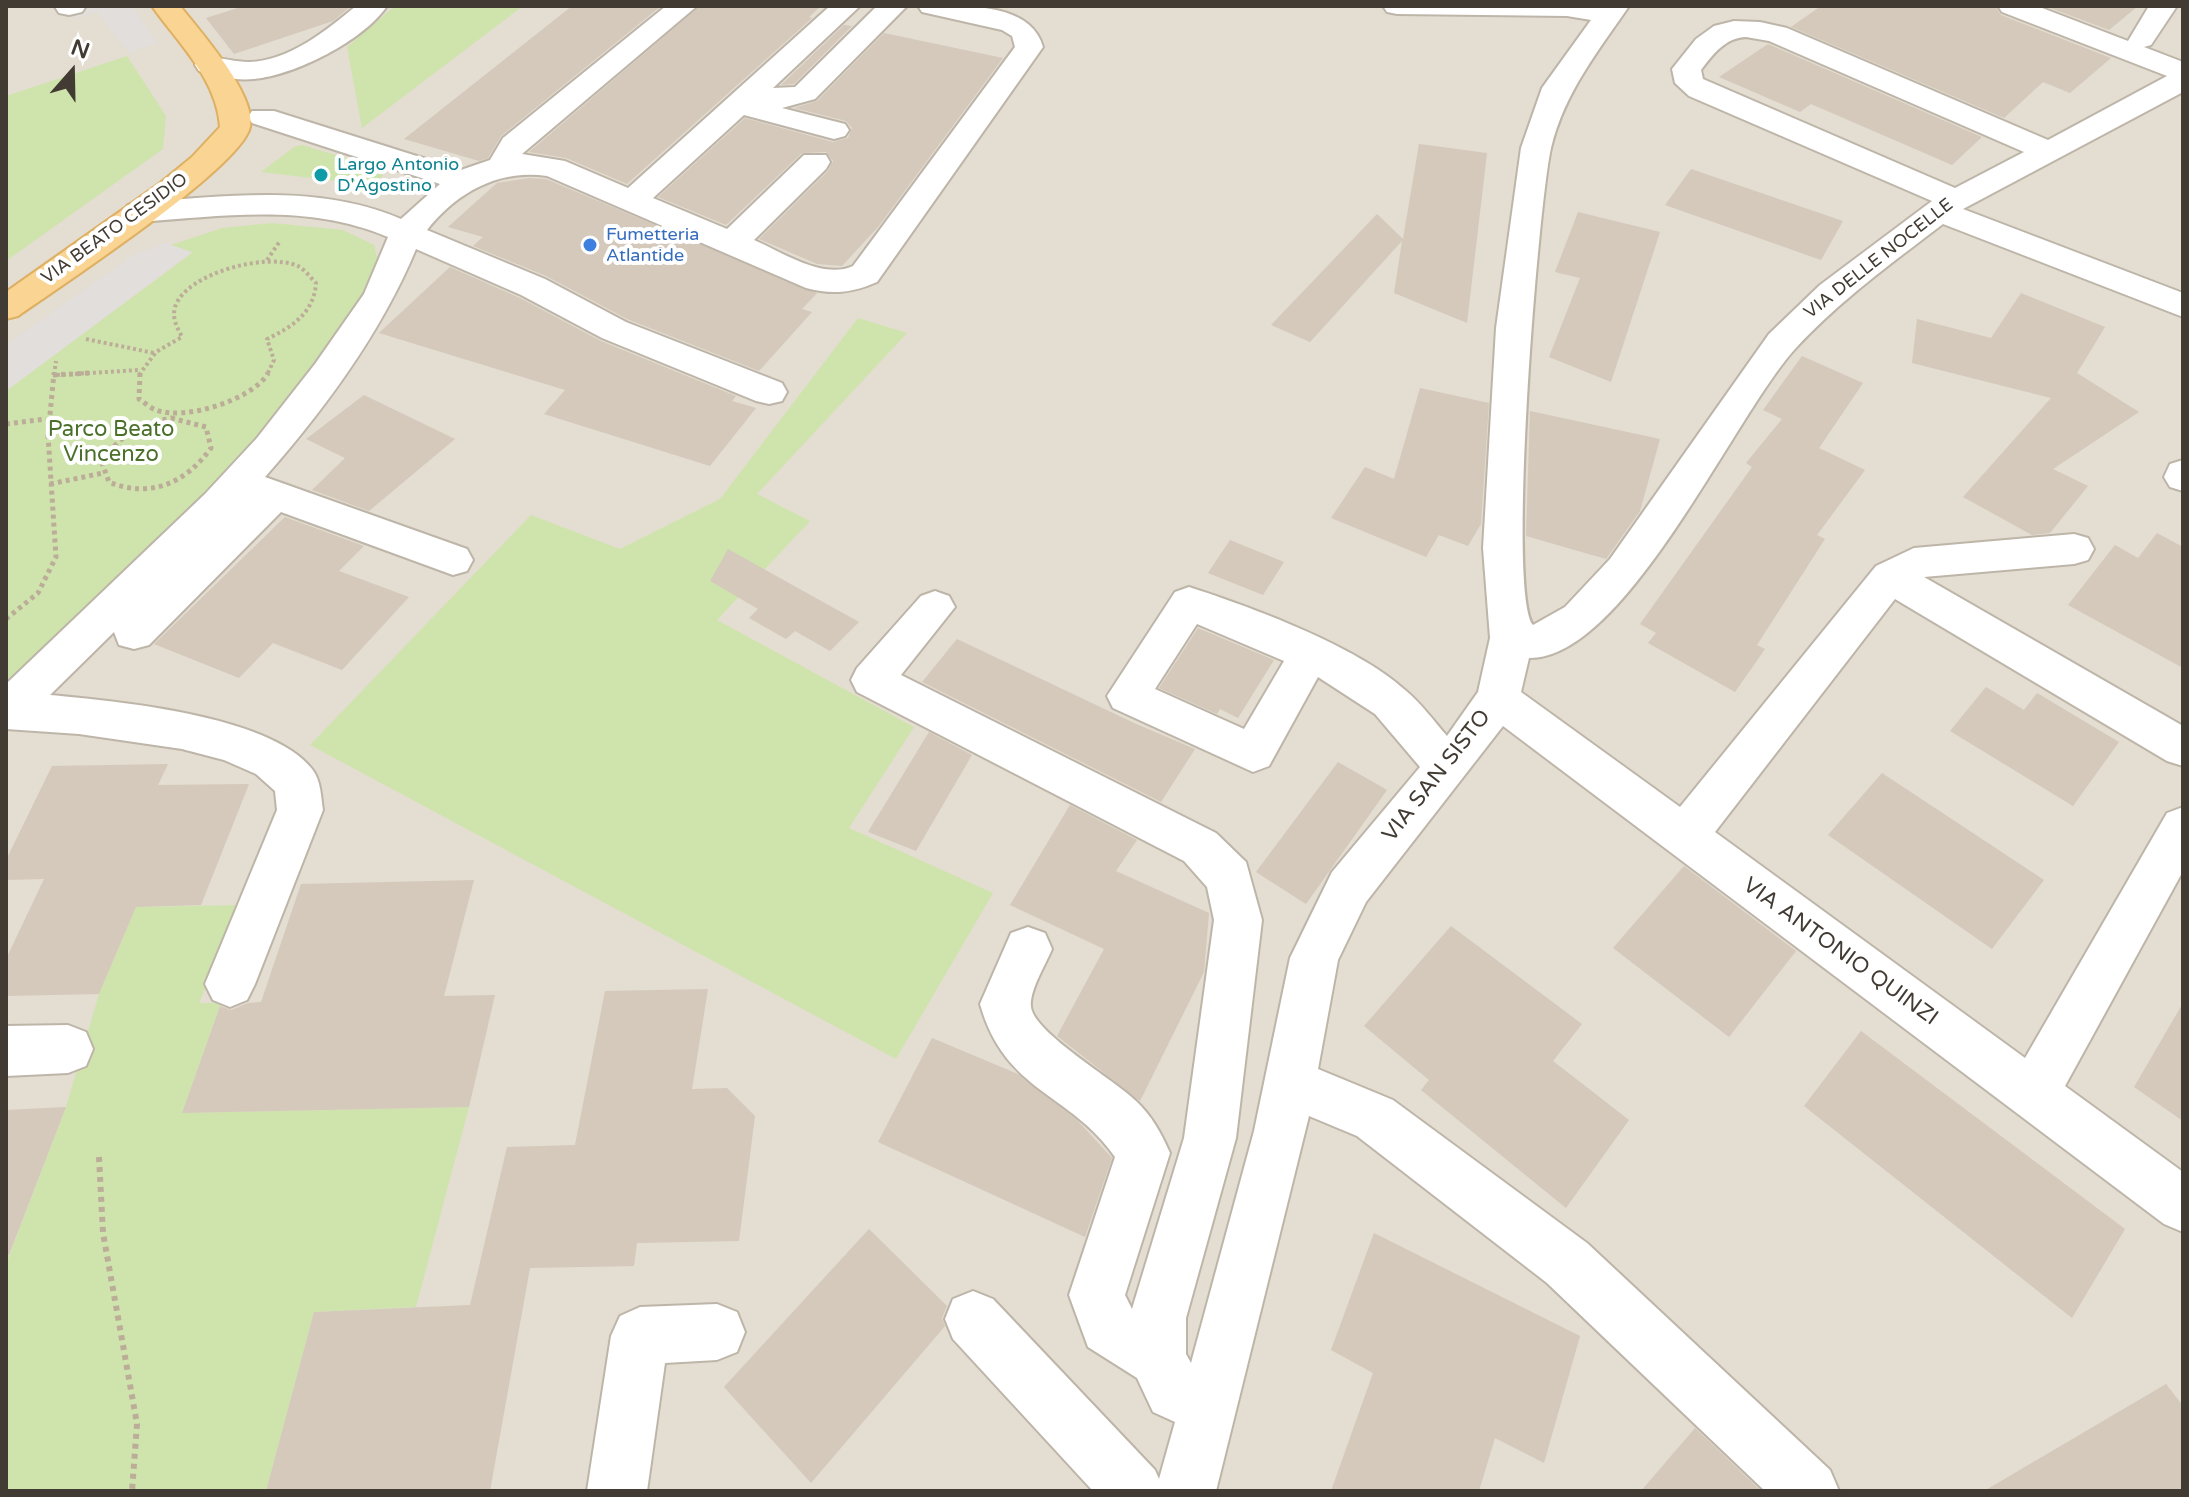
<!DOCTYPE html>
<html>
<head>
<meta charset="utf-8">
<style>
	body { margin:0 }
	#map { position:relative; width:2189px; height:1497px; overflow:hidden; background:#f0ebe3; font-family:"Varela Round",sans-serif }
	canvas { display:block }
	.frame { position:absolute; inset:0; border:8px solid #423b33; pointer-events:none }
	.north { position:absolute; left:32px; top:32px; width:80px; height:80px; -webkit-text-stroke:6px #fff; paint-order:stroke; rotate:20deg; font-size:22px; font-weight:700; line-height:32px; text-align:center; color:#423b33 }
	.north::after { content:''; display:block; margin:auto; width:28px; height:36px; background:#423b33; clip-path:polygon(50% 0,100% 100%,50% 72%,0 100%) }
</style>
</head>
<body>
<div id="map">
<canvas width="2189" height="1497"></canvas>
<div class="frame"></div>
<div class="north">N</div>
</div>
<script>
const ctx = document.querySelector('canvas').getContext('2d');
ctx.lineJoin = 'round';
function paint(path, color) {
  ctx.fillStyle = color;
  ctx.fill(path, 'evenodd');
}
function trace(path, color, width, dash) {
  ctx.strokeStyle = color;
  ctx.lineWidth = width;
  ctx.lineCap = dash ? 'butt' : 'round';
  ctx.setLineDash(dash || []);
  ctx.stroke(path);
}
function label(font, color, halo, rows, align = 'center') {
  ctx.font = font + ' "Varela Round",sans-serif';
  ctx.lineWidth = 8;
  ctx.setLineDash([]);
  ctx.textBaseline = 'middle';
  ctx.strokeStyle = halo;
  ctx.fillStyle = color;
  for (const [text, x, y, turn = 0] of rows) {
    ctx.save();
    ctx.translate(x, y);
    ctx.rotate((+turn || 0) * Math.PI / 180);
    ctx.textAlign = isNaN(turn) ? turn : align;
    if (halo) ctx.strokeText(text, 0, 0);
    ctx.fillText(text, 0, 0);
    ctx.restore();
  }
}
const residential = new Path2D(`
	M6,6H2183V1491H6Z`);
const green = new Path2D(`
	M395,6H523L362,128L347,47Z
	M127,56L166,116L163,149L6,261V96Z
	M302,145L383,169L382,177L362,184L261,172L294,147Z
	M272,223L343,230L374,245L379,265L355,314L257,441L207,495L6,683V391L192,253L171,245L222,228Z
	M858,318L907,333L757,494L810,521L717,620L914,727L849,828L993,893L896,1059L310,745L531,515L620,549L720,499Z
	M240,905L199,1003H221L182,1113L469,1107L416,1307L314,1312L266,1491H6V1264L66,1107L99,994L136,907Z`);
const parking = new Path2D(`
	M68,6H132L158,43L129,53L97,12L76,18Z
	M165,243L192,252L6,391V345L132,256Z`);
const building = new Path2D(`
	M244,6H351L333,21L234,54L206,18Z
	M572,6H661L501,136L488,158L479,161L404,139Z
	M700,6H821L809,17L812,18L627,184L566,158L529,152Z
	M1821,6H1995L2001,15L2111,58L2070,93L2043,82L2004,118L1791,27Z
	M2045,6H2138L2109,30Z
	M844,25L852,26L794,84L781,85Z
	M884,33L1003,58L878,227L842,266L817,264L759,239L828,171L833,161L826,152L802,153L726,225L658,197L745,118L833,142L848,138L852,128L846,121L794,108L817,101Z
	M1768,44L1982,137L1952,165L1811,104L1800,112L1719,77Z
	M1419,144L1487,153L1467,323L1394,293L1402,241L1310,342L1271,325L1377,214L1403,239Z
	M1691,169L1843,221L1821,260L1665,205Z
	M529,178L546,179L817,293L802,309L812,312L759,371L627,319L546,276L473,246L483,237L448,227L497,183Z
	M1578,212L1660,232L1611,382L1549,357L1580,278L1555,272Z
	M450,267L520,298L601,341L736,396L732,401L756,408L710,466L544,414L565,390L379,333Z
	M2021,293L2105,327L2077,373L2139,412L2053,469L2088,486L2050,533L2032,535L1963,497L2051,398L1912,363L1917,319L1991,338Z
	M1802,356L1863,383L1819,448L1865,470L1817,535L1825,539L1757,645L1765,649L1735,692L1648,643L1656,633L1640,624L1752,467L1746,463L1782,419L1763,410Z
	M1420,388L1489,403L1481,524L1468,546L1439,535L1426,557L1331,518L1365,467L1394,479Z
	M364,395L455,439L369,511L312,490L345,458L306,439Z
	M1530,411L1660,439L1640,511L1606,559L1526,536Z
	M285,517L364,546L339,571L409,597L342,670L273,643L239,678L154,644Z
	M2157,533L2183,547V668L2068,605L2115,545L2138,558Z
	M1230,540L1284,562L1263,595L1208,573Z
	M728,549L787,582L859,622L830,651L795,631L786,639L749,618L758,609L710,581Z
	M1198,628L1274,660L1238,718L1220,709L1217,714L1159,688Z
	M957,639L1134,723L1195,749L1161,802L922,682Z
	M1986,687L2024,710L2037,693L2119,742L2073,806L1950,731Z
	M929,732L972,755L916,851L868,832Z
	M1338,762L1387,790L1306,904L1256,872Z
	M168,764L158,785L249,784L201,905L136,907L99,994L6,996V959L44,879L6,880V860L52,766Z
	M1882,773L2044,880L1992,949L1828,835Z
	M1070,805L1137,840L1116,871L1209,913L1204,972L1140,1101L1057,1036L1104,949L1010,905Z
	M1684,866L1796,951L1729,1037L1613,948Z
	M474,880L444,996L495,995L469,1107L182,1113L220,1006L231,1010L248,1003L261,1002L301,884Z
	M1451,926L1582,1024L1553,1061L1629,1120L1566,1208L1421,1090L1429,1080L1364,1026Z
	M708,989L692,1089L727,1088L755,1116L739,1241L637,1243L634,1266L530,1268L490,1491H266L314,1312L470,1305L507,1147L575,1145L605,991Z
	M2183,1003V1121L2134,1087Z
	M1861,1031L2125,1229L2072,1318L1804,1106Z
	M932,1038L1018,1074L1077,1120L1112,1158L1085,1237L878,1142Z
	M66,1107L9,1255L6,1254V1110Z
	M869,1229L947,1306L942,1318L945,1326L811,1483L724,1387Z
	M1374,1233L1580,1336L1544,1463L1495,1438L1479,1491H1331L1373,1373L1331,1350Z
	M2166,1384L2183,1406V1491H1984Z
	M1695,1428L1761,1491H1641Z`);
const pathFar2 = new Path2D(`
	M267,260L280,241
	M86,339L154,353
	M54,375L56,361
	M57,375L139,370
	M139,375L156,352L182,337C177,327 172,319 175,307C186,273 267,252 298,266C304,269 311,278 316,283C314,313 292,327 267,339L274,360L267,375`);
const pathFar1 = new Path2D(`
	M140,373L139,399C144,402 150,408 156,410C184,421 253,400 268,373
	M53,375L91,373
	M171,418L206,427L211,448C186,483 150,499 109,482L102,463C117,436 141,424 171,418Z
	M6,424L46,419
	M50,484L103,473
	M6,619L38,593L56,557L48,435L54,373`);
const path = new Path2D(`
	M99,1157L103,1233L137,1424L132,1491`);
const minor = new Path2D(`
	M86,6L82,12L69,15L59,13L55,7Z
	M356,6H387C363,41 295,75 254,79C235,81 217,76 199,71L195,65L199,59C215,55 232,62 249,62C289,61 327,30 356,6Z
	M666,6H697L522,154L565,161L628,188L830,6H860L773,88L795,87L877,6H907L815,99L782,108L845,124L849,130L845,136L834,139L744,115L653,198L727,229L804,155H826L830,162L826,169L754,240C782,252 823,280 853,266L1015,47L1012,36L1002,30L922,12L918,6C958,6 1030,0 1043,47L877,282C852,293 832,295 806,288L547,176C499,169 457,192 427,230L545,279L626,322L782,383L787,392L782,401L769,404L756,401L602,338L521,295L416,249C381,333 325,409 265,477L467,549L473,560L467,571L453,575L281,512L149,645L134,649L119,645L114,632L50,695C115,701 270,715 312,769C321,780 321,797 323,810L255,984L247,1000L230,1007L213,1000L205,984L277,810L275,791L256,774L224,760L182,749L79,734L6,729V684L205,494L257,438L315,364L364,294L388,237C308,203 224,216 139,222L128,219L123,212L128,205L139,202C227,197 317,183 401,219L440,184L252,123L248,117L252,111H274L461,170L490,160L503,138Z
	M1383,6H1629C1599,50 1564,93 1551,148C1538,208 1507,590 1533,625L1565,607L1610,559L1769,334L1820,285L1932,201L1689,96L1675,83L1672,69L1696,39L1714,26L1734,21L1760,22L1787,28L2048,140L2167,76L2002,12L1998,6H2037L2128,41L2149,6H2177L2151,45L2144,47L2183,62V92L1963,209L2183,293V317L1943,224C1892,263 1839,301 1795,349C1734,416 1625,660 1529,658L1521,692L1680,807L1876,566L1914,548L2074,534L2088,538L2094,549L2088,560L2074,564L1924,577L2183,726V766L2167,761L1895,599L1715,832L2025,1058L2167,813L2183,807V871L2065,1086L2183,1172V1232L2164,1224L1503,726L1366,902L1338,960L1318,1069L1393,1100L1587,1243L1830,1470L1839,1491H1765L1547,1283L1357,1136L1309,1116L1216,1491H1093L953,1339L945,1319L953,1299L973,1291L993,1299L1155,1470L1159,1479L1175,1422L1153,1412L1137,1378L1088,1347L1069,1295L1115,1157C1070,1092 1005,1093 980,1004L1011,933L1028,927L1045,933L1052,949C1046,964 1029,991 1031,1007C1034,1033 1115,1080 1136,1101C1152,1116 1161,1133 1170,1153L1125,1295L1132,1309L1184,1138L1214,920L1207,887L1184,861L857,692L851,680L857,668L921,596L935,591L949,596L955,607L901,675L1216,833L1246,862L1262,920L1236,1138L1186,1318V1354L1191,1363L1254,1131L1290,958L1332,872L1420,767L1375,714L1318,677L1269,766L1253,772L1113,708L1107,696L1175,592L1189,587C1251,607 1357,646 1405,690C1421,703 1433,720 1447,736L1478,692L1490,638L1483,548L1496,328L1521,148L1542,88L1591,20L1567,16L1397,14L1387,12ZM1746,37L1769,41L2024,152L1955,188L1703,79L1701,70C1713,54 1725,38 1746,37ZM1197,624L1284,661L1244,729L1155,689Z
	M2183,460V491L2170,487L2164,477L2170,464Z
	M68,1025L86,1032L93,1049L86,1066L68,1073L6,1076V1026Z
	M717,1304L737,1312L745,1332L737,1352L717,1360L665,1363L647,1491H587L611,1336L620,1316L640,1307Z`);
const major = new Path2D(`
	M152,6H180C199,30 257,95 250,127C241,168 59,287 18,316L6,319V292L159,184L192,157L220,127C217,79 178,43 152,6Z`);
const markers = [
	[321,175,8,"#0f9aa8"],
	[590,245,8,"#3f7fe0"]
];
const farCulturenames = [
	["Largo Antonio",337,165],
	["D'Agostino",337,186]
];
const farStreetnames = [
	["VIA BEATO CESIDIO",115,229,-36],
	["VIA DELLE NOCELLE",1879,259,-38]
];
const farShopnames = [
	["Fumetteria",606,235],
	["Atlantide",606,256]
];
const parkNames = [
	["Parco Beato",111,430],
	["Vincenzo",111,455]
];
const streetNames = [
	["VIA SAN SISTO",1437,776,-52],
	["VIA ANTONIO QUINZI",1840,952,36]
];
paint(residential, '#e4ddd1');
paint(green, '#cfe4ac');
paint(parking, '#e1dedb');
paint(building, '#d4c9bb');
trace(minor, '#beb5a9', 4);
trace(major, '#deb063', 4);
trace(pathFar2, '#bcad98', 4, [3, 3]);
trace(pathFar1, '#bcad98', 5, [4, 4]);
trace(path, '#bcad98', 6, [5, 5]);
paint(minor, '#fff');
paint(major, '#fad492');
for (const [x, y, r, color] of markers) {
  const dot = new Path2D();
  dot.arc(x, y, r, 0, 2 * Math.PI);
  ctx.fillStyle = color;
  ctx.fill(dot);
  trace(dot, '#fff', 3);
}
label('18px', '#0d838f', '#fff', farCulturenames, 'left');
label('18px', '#423b33', '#fff', farStreetnames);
label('18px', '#366cbe', '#fff', farShopnames, 'left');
label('22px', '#4a702a', '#fff', parkNames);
label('22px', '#423b33', '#fff', streetNames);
</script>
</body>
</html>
